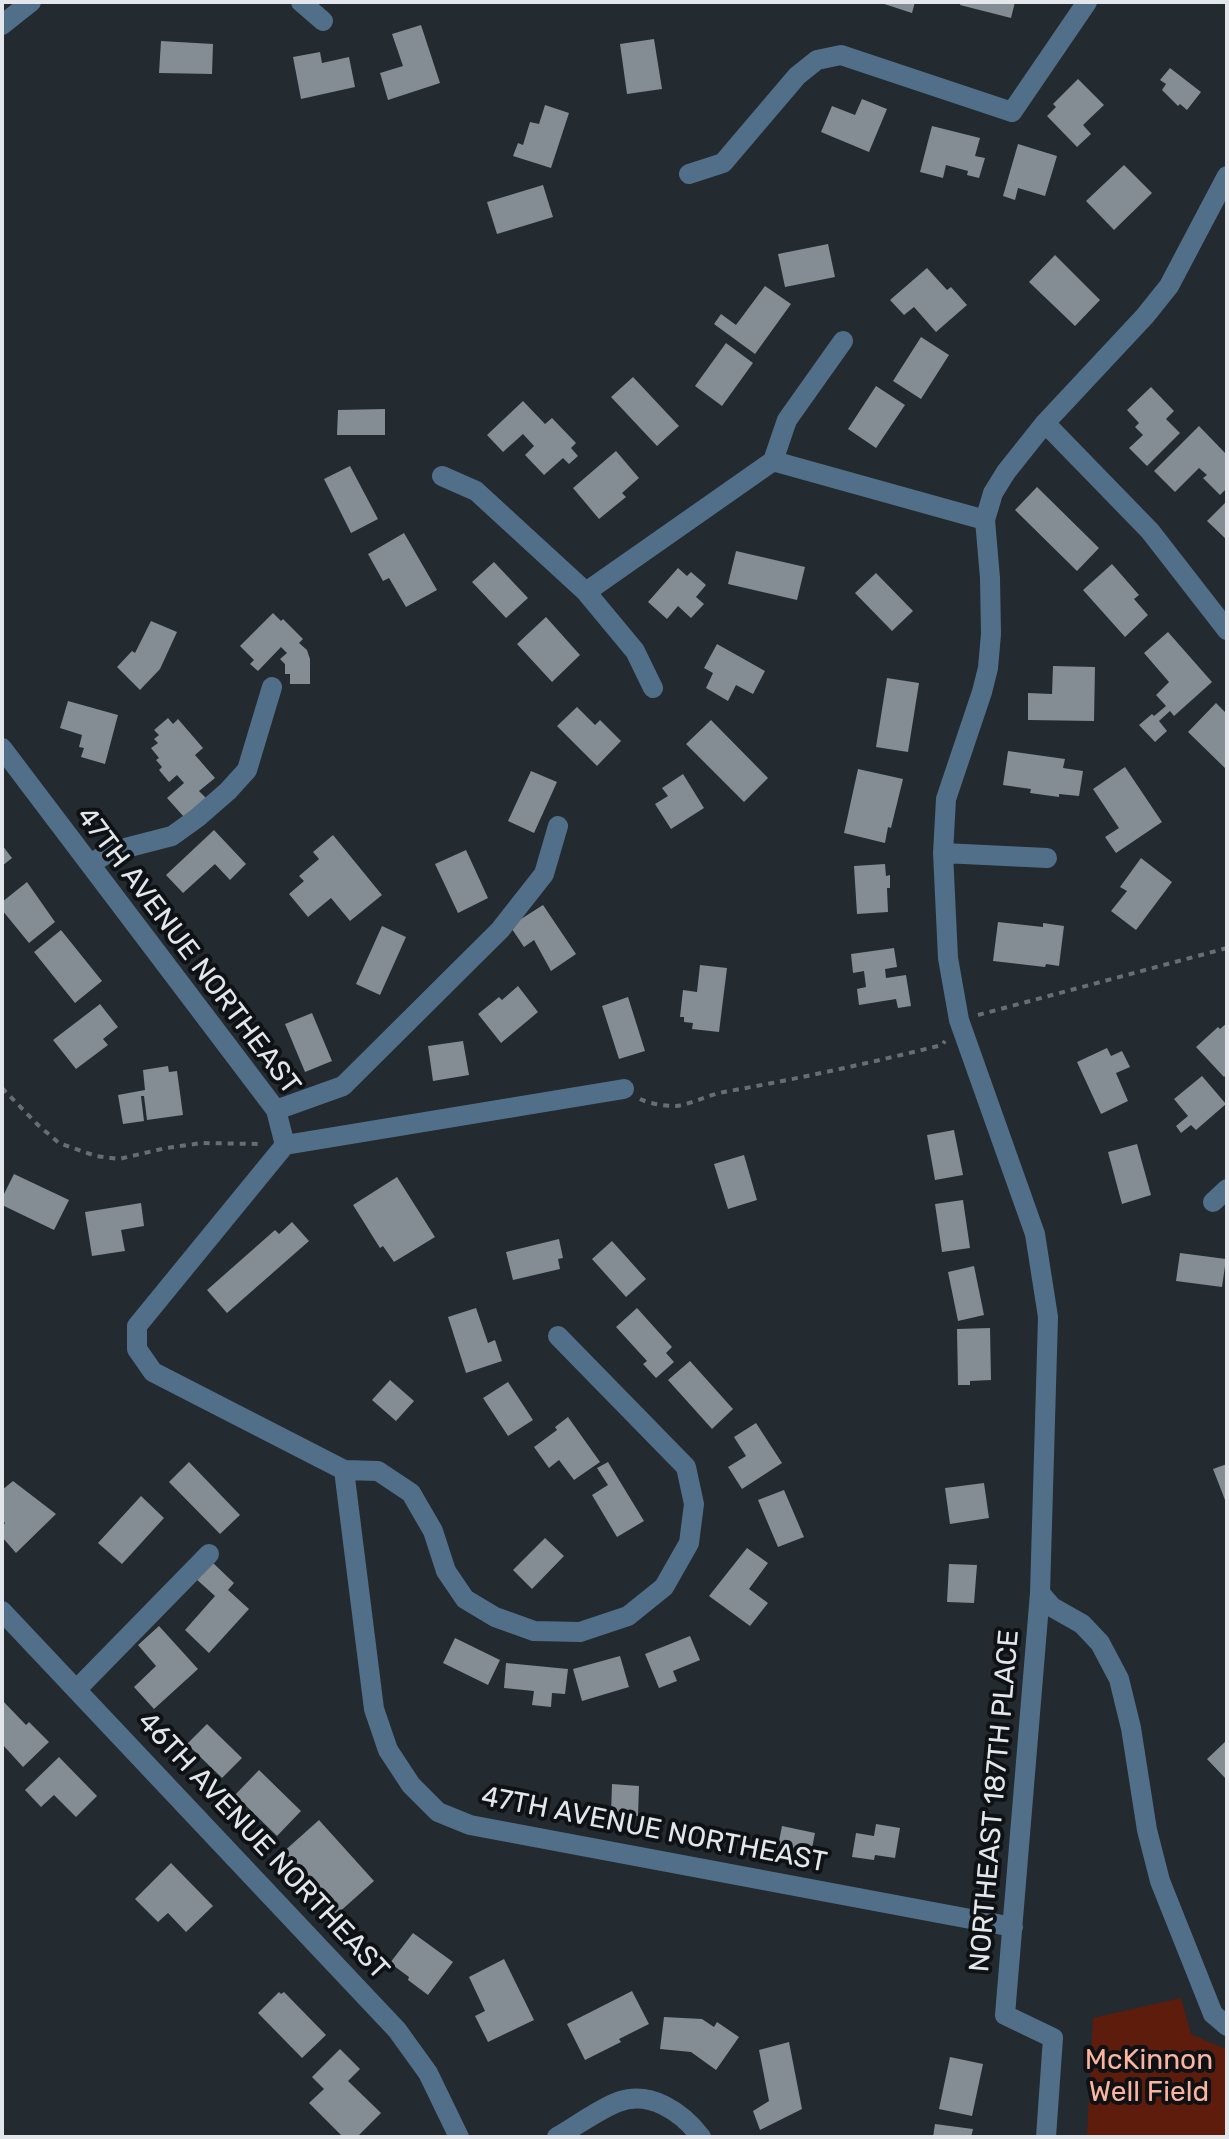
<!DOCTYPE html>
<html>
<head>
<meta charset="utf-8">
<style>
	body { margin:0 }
	#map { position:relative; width:1229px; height:2139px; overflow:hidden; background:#232a30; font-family:Rubik,sans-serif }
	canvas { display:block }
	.frame { position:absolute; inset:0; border:4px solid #e3e7ec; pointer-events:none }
</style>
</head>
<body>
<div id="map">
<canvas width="1229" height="2139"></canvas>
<div class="frame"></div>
</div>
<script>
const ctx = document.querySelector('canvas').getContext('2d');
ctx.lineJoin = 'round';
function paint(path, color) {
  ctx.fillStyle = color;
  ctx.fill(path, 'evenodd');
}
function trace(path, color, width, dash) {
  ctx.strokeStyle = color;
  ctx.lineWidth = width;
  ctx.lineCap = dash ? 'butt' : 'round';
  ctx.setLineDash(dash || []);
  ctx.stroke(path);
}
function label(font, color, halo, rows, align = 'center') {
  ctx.font = font + ' Rubik,sans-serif';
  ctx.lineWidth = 8;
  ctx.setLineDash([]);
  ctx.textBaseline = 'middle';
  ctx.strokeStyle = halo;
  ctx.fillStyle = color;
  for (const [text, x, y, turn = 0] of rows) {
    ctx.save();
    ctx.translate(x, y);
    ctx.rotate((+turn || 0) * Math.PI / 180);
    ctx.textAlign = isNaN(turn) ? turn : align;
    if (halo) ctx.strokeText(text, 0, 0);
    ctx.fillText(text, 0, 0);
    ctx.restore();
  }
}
const green = new Path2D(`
	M1181,1998L1191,2034L1227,2050V2137H1087L1093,2018Z`);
const building = new Path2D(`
	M878,2H915L912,13Z
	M961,2H1015L1011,18L960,5Z
	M421,25L440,83L388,100L380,73L403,66L392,34Z
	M654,39L662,89L627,94L620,44Z
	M161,41L213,44L212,74L159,73Z
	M320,52L322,63L349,57L355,87L301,99L293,57Z
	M1170,68L1201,92L1187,110L1180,104L1178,106L1162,90L1166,84L1160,80Z
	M1078,79L1104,105L1083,125L1091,134L1077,147L1047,116L1056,107L1053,104Z
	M862,99L887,109L869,152L821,132L832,106L855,115Z
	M545,105L569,113L551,168L513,156L518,143L523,145L530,122L539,124Z
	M932,126L980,138L975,156L985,158L979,178L967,175L968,171L946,165L943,178L920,172Z
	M1018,144L1057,156L1045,196L1018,188L1015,200L1003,196Z
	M1124,165L1152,193L1114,230L1086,201Z
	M543,185L553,217L497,234L487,202Z
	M828,244L835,277L785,287L778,254Z
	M1055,255L1100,300L1075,326L1029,282Z
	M927,268L947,290L951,287L967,305L936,332L914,307L904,315L890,300Z
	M765,286L791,304L755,354L714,324L721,314L736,325Z
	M921,337L949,355L921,399L893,381Z
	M726,343L753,363L722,406L695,386Z
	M633,377L679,426L657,446L611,397Z
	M876,386L905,405L876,448L848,429Z
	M1151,387L1174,411L1166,419L1180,433L1147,466L1129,448L1143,435L1135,427L1139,423L1127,410Z
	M523,401L545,424L552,418L576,443L571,448L578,456L569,464L563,458L544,475L525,455L534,446L523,434L503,452L487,435Z
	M385,409V435H337L338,410Z
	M1199,426L1227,455V488L1220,495L1203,478L1207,475L1199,468L1175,492L1154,471Z
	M616,451L639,478L622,493L626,497L599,519L573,488Z
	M350,466L378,519L351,533L324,479Z
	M1037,487L1099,548L1077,571L1015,510Z
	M1227,501V540L1207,521Z
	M404,533L437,590L406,607L389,578L383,581L368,554Z
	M736,551L805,567L797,600L728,584Z
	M494,562L528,598L506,618L472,582Z
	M1112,564L1139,595L1134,599L1148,615L1125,637L1083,590Z
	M678,568L687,576L691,572L706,585L696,597L704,604L691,618L678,606L667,619L648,602Z
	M876,573L913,611L892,631L855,593Z
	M273,613L281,621L283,619L303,639L299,643L307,650L310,659V684H290V674H285V664L280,659L287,653L281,647L258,671L250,664L254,660L240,646Z
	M546,617L580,655L552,682L517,644Z
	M151,621L177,632L160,669L140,690L117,667L132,651L135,653Z
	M1168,632L1212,682L1174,716L1170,711L1159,721L1167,731L1155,742L1139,725L1152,714L1154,716L1166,706L1156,695L1169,682L1144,653Z
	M717,644L765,671L753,694L736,685L728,701L706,688L713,673L704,668Z
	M1053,666L1095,667L1094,721L1028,720V693L1052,694Z
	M887,678L919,683L908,752L876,747Z
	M68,701L118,715L105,764L81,757L84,748L79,747L82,735L60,728Z
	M1216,703L1227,714V770L1188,732Z
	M577,707L595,725L600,720L621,741L597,766L557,726Z
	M168,718L173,724L178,719L203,748L195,755L215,778L199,791L206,798L184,817L167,798L184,783L177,775L169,782L159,770L162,767L156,760L159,758L151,748L158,743L154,739L159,735L154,730Z
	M711,720L768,778L744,802L686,744Z
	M1008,751L1065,759L1063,768L1083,771L1079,796L1059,794V797L1030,793L1031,789L1003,785Z
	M1125,767L1162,822L1116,853L1105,837L1119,828L1093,789Z
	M858,769L903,779L891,828L888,827L885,843L844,833Z
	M531,771L557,782L534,833L508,821Z
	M683,774L704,808L671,829L655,804L668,796L662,788Z
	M214,830L246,864L230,880L215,864L183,893L166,875Z
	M333,835L382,895L350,921L331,898L308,917L289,894L304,881L299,876L319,859L313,852Z
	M2,845L12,858L2,866Z
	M466,850L488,898L458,913L435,864Z
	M1141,858L1172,882L1136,930L1111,911L1127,891L1120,887Z
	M885,864L886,876L890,875V888H887L888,912L857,914L854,866Z
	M27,882L55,922L29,943L2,910V902Z
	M543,905L576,954L551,971L534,940L524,947L510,926Z
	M998,922L1043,927V923L1064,926L1059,966L1046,964L1045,967L993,961Z
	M382,926L406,937L380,995L356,984Z
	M61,930L102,981L75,1003L34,952Z
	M894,948L897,967L885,969L886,978L906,975L911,1006L898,1008L896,999L859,1005L857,989L866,987L864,971L853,973L851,954Z
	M700,965L727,968L719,1032L692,1029L693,1023L684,1022V1017H680L683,990L697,992Z
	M518,986L538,1012L501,1043L478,1014L499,997L502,1000Z
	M628,997L645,1051L619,1059L602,1006Z
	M100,1004L118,1027L103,1039L108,1045L76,1069L53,1040Z
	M312,1013L332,1061L305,1072L285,1024Z
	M1227,1023V1074L1224,1077L1196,1047L1218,1027L1220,1029Z
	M463,1041L469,1075L433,1081L428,1046Z
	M1107,1048L1111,1056L1122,1051L1130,1067L1116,1073L1128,1101L1101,1114L1077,1062Z
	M168,1066L169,1072L177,1071L183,1115L147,1120L144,1096H141L144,1121L123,1124L118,1095L145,1090L143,1070Z
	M1202,1076L1226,1104L1196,1130L1191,1125L1181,1133L1176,1126L1188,1116L1174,1099Z
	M954,1130L963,1175L935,1180L927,1135Z
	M1137,1144L1151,1195L1122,1204L1108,1152Z
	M744,1155L757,1200L728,1209L714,1164Z
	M14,1174L69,1200L54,1230L2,1205V1198Z
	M397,1177L435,1237L394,1262L383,1246L380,1248L353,1205Z
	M963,1200L970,1248L942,1252L935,1204Z
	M141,1203L144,1226L121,1230L125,1251L92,1256L85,1212Z
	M292,1222L309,1241L227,1313L207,1290L275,1230L279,1234Z
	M559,1239L563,1258L558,1259L560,1269L513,1280L506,1252Z
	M612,1241L646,1279L626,1297L592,1259Z
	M1180,1253L1226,1259L1222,1287L1176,1281Z
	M974,1266L984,1315L958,1321L948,1272Z
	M476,1308L488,1343L495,1340L502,1361L466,1373L448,1317Z
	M637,1308L672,1347L666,1353L674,1362L656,1378L643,1364L647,1361L616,1327Z
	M990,1328L991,1380L970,1381V1385H958L957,1329Z
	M690,1361L733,1409L712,1429L668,1380Z
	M390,1380L414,1401L396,1421L372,1400Z
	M508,1382L533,1420L508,1436L483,1398Z
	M568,1417L600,1462L574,1480L559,1460L549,1468L534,1447L557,1430L555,1427Z
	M756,1423L782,1463L742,1489L728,1467L746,1456L734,1437Z
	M189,1462L240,1515L220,1534L169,1482Z
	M608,1462L644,1521L617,1537L592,1495L608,1485L597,1468Z
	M1227,1464V1505L1213,1469Z
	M13,1481L56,1514L16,1553L2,1537V1527L5,1523L2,1520V1490Z
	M984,1483L989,1518L950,1524L945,1488Z
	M784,1490L804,1537L778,1547L758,1500Z
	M141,1496L164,1518L122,1564L98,1543Z
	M545,1538L564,1556L532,1589L513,1570Z
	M747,1548L768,1563L749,1589L768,1603L750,1626L709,1596Z
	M211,1561L234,1583L228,1590L249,1609L209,1653L185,1630L215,1596L195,1578Z
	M949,1564L977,1565L974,1603L947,1602Z
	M159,1626L198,1669L154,1709L134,1687L156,1666L138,1645Z
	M690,1636L700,1660L673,1671L677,1681L659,1688L645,1654Z
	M455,1638L500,1660L488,1685L443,1663Z
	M620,1656L629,1687L582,1701L573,1669Z
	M506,1663L568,1669L565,1694L552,1693L551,1707L532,1705L534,1691L504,1688Z
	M2,1700L26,1725L29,1722L49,1742L23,1767L2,1744Z
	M207,1724L242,1758L222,1778L187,1744Z
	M1227,1740V1780L1207,1759Z
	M59,1757L97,1796L76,1817L54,1795L41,1807L25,1790Z
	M259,1770L301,1811L277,1836L235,1795Z
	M612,1784L639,1786L638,1816L611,1814Z
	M319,1820L374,1881L336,1915L281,1854Z
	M876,1824L900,1828L895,1858L875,1855L874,1860L852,1857L856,1833L874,1836Z
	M782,1826L815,1833L810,1858L777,1851Z
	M171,1863L213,1906L186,1932L168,1913L158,1922L135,1899Z
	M413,1933L453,1962L428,1995L408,1980L409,1977L390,1963Z
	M504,1959L534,2020L488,2042L475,2016L485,2011L469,1977Z
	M632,1991L649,2024L619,2039L621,2042L585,2060L567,2024Z
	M279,1992L281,1994L284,1992L326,2035L302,2058L258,2013Z
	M664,2017L702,2019L714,2027L717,2022L739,2037L716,2070L691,2052L660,2049Z
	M789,2042L802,2109L760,2130L753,2111L769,2101L759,2050Z
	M340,2049L360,2069L348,2081L381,2113L357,2137H343L309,2103L324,2089L312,2077Z
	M950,2057L983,2064L972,2116L939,2109Z
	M935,2124L973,2129L971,2137H933Z`);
const path = new Path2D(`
	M978,1015L1227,948
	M2,1088L38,1125L59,1143L96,1156L119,1159L166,1148L202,1143L261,1144
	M640,1099C650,1104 666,1106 676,1106C692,1104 708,1095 724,1092C797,1079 870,1063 942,1045L945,1041`);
const minor = new Path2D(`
	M301,2L323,21
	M2,25L31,2
	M689,174L723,163L797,76L817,60L841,55L1012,112L1087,2
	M1045,423L1150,531L1227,630
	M773,461L985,520
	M442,476L476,491L586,592L635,651L653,688
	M586,592L773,461L787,420L843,341
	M2,748L276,1110L285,1145
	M943,853L1047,858
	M90,864L110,852L172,836L197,818L228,791L247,770L272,687
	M276,1110L343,1086L500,930L544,874L558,826
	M285,1145L137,1326V1349L153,1372L344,1470L374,1709L388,1750L411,1785L438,1812L470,1825L1013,1927
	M285,1145L624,1089
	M1213,1202L1227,1189
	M344,1470L378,1471L411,1493L433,1531L446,1571L465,1599L495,1617L534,1631L580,1632L628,1616L664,1587L689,1543L694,1504L686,1467L558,1336
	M1040,1593L1052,1607L1082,1624L1100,1643L1119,1679L1131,1728L1147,1830L1160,1881L1213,2014L1227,2026
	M2,1611L397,2030L428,2073L459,2137
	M77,1689L209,1554
	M557,2137C575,2127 599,2109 618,2102C650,2090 682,2112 701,2137
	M1046,2137L1053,2038L1005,2015L1040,1593L1048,1317L1035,1234L959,1020L948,958L943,853L946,799L982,692L988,668L991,634L990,578L985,520L993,493L1006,472L1045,423L1145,316L1169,286L1227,176`);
const streetNames = [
	["47TH AVENUE NORTHEAST",188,951,53],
	["NORTHEAST 187TH PLACE",995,1801,-85],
	["47TH AVENUE NORTHEAST",654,1830,11],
	["46TH AVENUE NORTHEAST",263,1846,47]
];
const parkNames = [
	["McKinnon",1149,2061],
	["Well Field",1149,2093]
];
paint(green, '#5e1d0c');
paint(building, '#848c94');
trace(path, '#686e74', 4, [6, 6]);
trace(minor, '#526f8a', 20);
label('28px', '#e3e7ec', '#0f1215', streetNames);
label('28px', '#fdb3a0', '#0f1215', parkNames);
</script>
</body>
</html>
